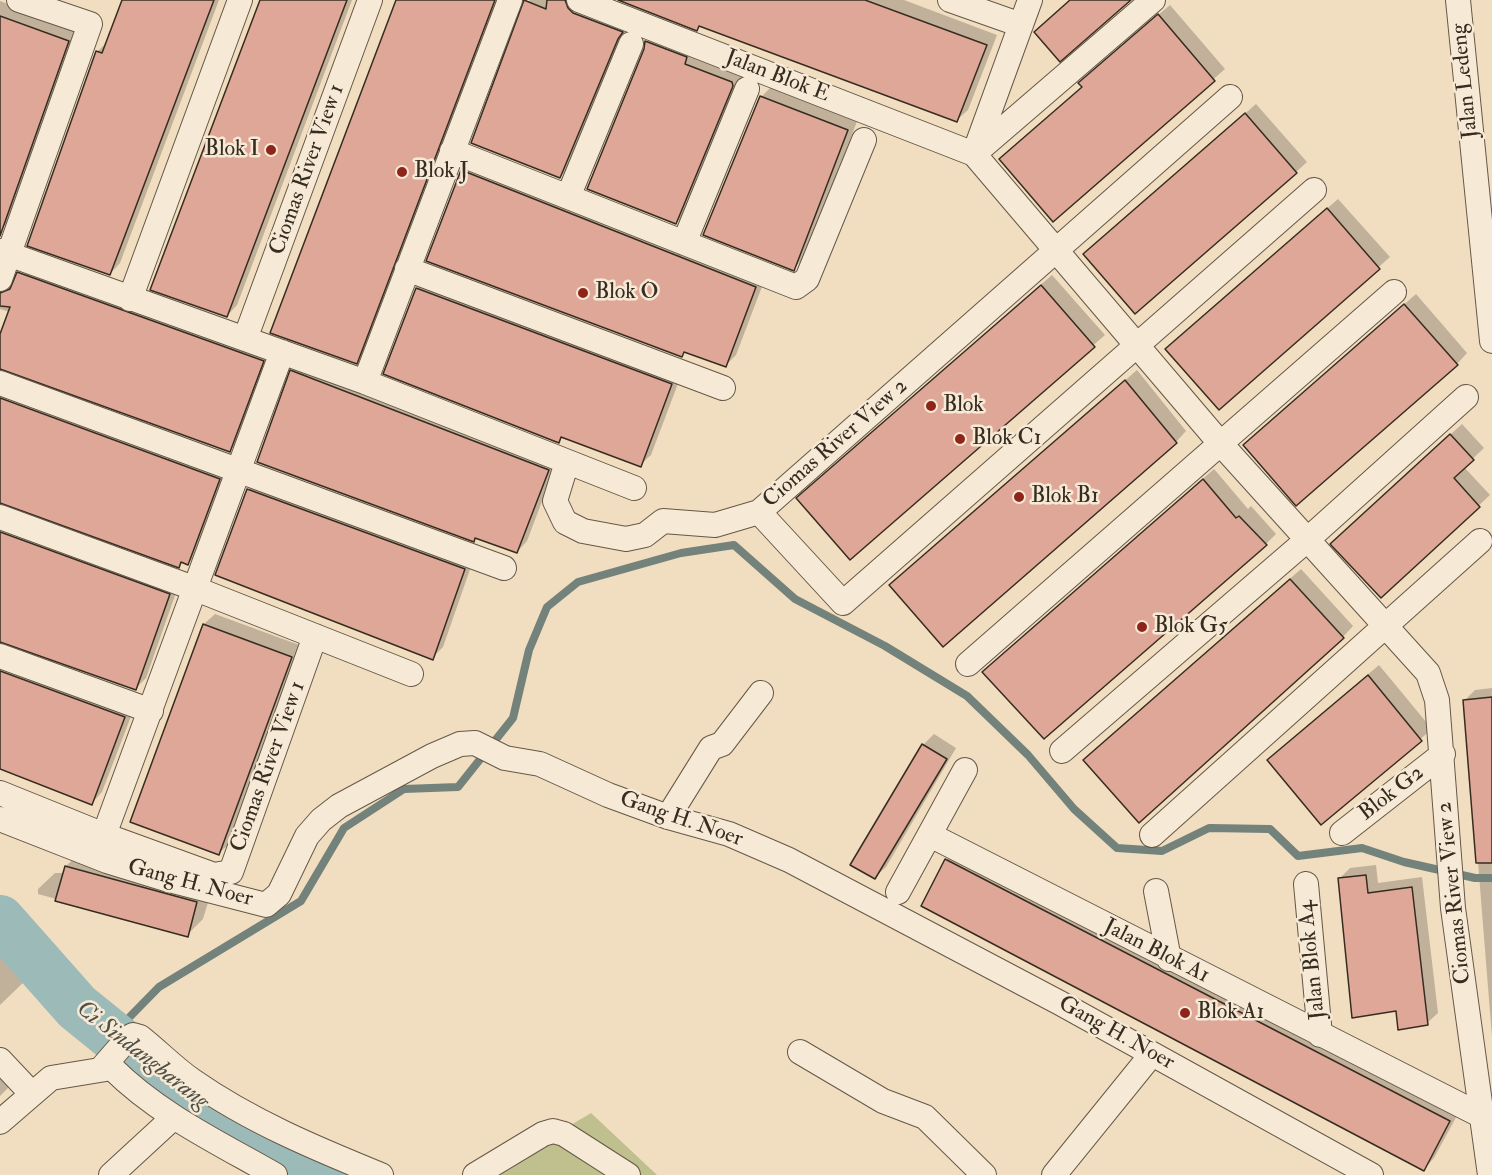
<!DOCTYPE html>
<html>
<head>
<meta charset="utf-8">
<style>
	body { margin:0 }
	canvas { display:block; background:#f1ddc0 }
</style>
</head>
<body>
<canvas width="1492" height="1175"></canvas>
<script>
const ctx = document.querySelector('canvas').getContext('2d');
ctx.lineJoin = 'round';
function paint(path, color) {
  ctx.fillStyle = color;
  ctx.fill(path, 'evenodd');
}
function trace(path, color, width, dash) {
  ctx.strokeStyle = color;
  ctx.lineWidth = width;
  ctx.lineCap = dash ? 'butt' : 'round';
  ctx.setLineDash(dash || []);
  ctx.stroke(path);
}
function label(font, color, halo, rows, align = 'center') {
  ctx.font = font + ' "IM FELL Double Pica",serif';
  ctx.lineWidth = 5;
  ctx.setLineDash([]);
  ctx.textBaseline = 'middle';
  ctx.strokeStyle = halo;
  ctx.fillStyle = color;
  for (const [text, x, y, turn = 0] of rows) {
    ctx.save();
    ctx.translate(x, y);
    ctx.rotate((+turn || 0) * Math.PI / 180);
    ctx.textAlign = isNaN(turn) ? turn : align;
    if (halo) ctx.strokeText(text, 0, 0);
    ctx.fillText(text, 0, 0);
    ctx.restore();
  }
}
const green = new Path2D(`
	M591,1113L657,1175H487Z`);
const shadow = new Path2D(`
	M124,0H219L120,263L110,274L97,52L108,41Z
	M261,0H352L237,305L227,316Z
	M398,0H500L367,351L356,362Z
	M530,0H582L628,26L571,166L560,177L525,6Z
	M622,0H904L997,35L968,110L957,120L701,25L697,29Z
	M0,1L79,30L12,219L1,229Z
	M1170,5L1225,69L1054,220L1083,86L1091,72Z
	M657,31L743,74L687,212L676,223L646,50V42Z
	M772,86L858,119L804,258L793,269L761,97Z
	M1256,104L1307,162L1296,172L1096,244Z
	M473,160L766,276L736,355L725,366L686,351L682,356L462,171Z
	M1338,199L1390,257L1219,408L1177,339Z
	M34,264L273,350L240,440L230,450L0,368V338L10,312L0,309V275L7,283L18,281Z
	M1052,275L1105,335L850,558L809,488Z
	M428,278L682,373L651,455L640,465L563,437L558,441L385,373L417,288Z
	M1416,294L1467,353L1457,364L1256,434Z
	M302,360L558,459L527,541L517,552L476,537L473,540L292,371Z
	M1137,370L1186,431L1176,442L902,575Z
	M0,379L230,468L199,553L188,563L183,562L179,566L0,502Z
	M1462,424L1484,448L1464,467L1490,495L1381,596L1343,533Z
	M1214,469L1248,509L1251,506L1276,534L1266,544L995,662Z
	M259,479L474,558L443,647L432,658L248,490Z
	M0,513L179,584L146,678L135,689L0,641Z
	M1301,569L1353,626L1343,637L1096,750Z
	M215,614L302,646L230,843L219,853L204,624Z
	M0,652L135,706L102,792L92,803L0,768Z
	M1379,665L1432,729L1322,823L1280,749Z
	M1492,688V1037L1465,700L1475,690Z
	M934,734L956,748L886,867L875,877L923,745Z
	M957,849L1460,1110L1434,1158L1424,1169L923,905L947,860Z
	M83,850L213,886L203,919L187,935L38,894V889L55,873H65L66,866Z
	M1376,865L1378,883L1422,877L1438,1013L1427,1023L1398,1009L1339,879L1350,868Z
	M0,951L27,979L0,1005Z
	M0,1058L18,1078L0,1096Z`);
const stream = new Path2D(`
	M112,1035L159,987L301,901L344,828L404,789L458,787L513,718L529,650L547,607L578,582L681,553L734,545L795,599L885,646L967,696L1028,755L1074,809L1117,848L1162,851L1209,828L1270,829L1298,856L1362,848L1404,862L1475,878H1492`);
const river = new Path2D(`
	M0,920L77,1007L198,1105L315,1165L340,1175`);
const building = new Path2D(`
	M122,0H214L110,275L27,246L96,51L102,53Z
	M260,0H347L227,317L150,290Z
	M396,0H495L357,364L270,333Z
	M524,0L546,9L547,0H565L568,8L573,13L623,32L618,39L560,178L471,143Z
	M618,0H865L987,45L957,122L699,26L697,31Z
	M1070,0H1131L1060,62L1034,32Z
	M1158,14L1215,81L1053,222L999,159L1082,87L1078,83Z
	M0,16L69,41L0,236Z
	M645,41L687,57L685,64L732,82L733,86L676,224L587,189L644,49Z
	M760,96L848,130L794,271L703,235Z
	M1245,113L1297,173L1135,314L1083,254Z
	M461,170L756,287L726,367L684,352L682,357L426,261Z
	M1327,208L1380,269L1219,410L1165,349Z
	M17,272L264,361L230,452L0,369V334L10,307L0,306V293L10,289Z
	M1041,285L1095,347L850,560L796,498Z
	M416,288L672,384L641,467L561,437L559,443L383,374Z
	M1404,304L1458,365L1296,506L1243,445Z
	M290,370L549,470L517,553L475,538L474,542L257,462Z
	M1125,380L1177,443L943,647L889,585Z
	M0,398L220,479L188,565L181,562L179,568L0,503Z
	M1450,434L1474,460L1454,478L1480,507L1381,598L1330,544Z
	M1203,479L1236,518L1239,516L1267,545L1044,739L982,672Z
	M247,489L465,569L433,660L215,575Z
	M0,532L170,594L136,690L0,642Z
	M1290,579L1344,638L1139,823L1083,760Z
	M203,624L292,657L219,855L130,822Z
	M0,671L125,717L92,805L0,769Z
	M1368,675L1422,741L1321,825L1267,760Z
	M1492,697V863H1476L1463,700Z
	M922,744L947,759L875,879L850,865Z
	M945,859L1450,1121L1424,1171L921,906Z
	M65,866L197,902L188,937L55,901Z
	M1366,875L1368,893L1412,887L1428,1025L1398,1030L1396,1011L1352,1018L1338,878Z`);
const street = new Path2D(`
	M579,0L974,154L1220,443L1428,673L1437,700L1453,908L1490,1175
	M950,0L1021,25
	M1458,0L1492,341
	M1230,97L759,512L843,603L1314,190
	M452,151L796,287L807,279L864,140
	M975,151L1030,0
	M974,154L1153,0
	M568,197L631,44
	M684,243L747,89
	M0,251L365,382L510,0
	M407,269L723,388
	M0,279L90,24L19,0
	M130,299L240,0
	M245,339L370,0
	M365,382L634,488
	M0,383L504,568
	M567,462L555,501L565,522L583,531L626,539L645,535L663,521L715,525L759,512
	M0,517L196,589L411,674
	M0,656L151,711
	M968,664L1394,292
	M1062,751L1307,540L1466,397
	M0,793L104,835L214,875L231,872L315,636
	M668,817L711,748L722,744L761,693
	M0,819L107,861L169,880L266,905L279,894L307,836L321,820L339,806L432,756L460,744L475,743L505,758L540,764L608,795L668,817L729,834L789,860L1060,1003L1371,1175
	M1342,833L1443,754
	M104,835L282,352
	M930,835L1480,1115
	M1152,835L1480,541
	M1306,884L1320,1035
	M1156,891L1169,959
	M898,892L965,770
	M800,1052L883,1101L925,1117L984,1175
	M0,1060L32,1094
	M101,1069L128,1038L133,1035L140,1037C158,1051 174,1068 193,1081C250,1121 317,1149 381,1175
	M101,1069L112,1068C158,1114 219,1143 275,1175
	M0,1122L51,1078L112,1068
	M111,1175L174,1117
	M475,1175L543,1134L553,1131L564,1134L628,1175
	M1054,1175L1152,1054`);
const markers = [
	[271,150,6,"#8f2418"],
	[402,172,6,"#8f2418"],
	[583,293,6,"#8f2418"],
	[931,406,6,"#8f2418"],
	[960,439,6,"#8f2418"],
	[1019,497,6,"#8f2418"],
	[1142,627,6,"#8f2418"],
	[1185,1013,6,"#8f2418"]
];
const streetNames = [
	["Jalan Blok E",777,77,21],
	["Jalan Ledeng",1466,81,-96],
	["Ciomas River View 1",308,170,-70],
	["Ciomas River View 2",836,444,-41],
	["Ciomas River View 1",269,767,-70],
	["Blok G2",1392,794,-38],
	["Gang H. Noer",681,820,19],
	["Gang H. Noer",190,884,15],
	["Ciomas River View 2",1455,893,-96],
	["Jalan Blok A1",1156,952,27],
	["Jalan Blok A4",1313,960,-96],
	["Gang H. Noer",1116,1034,29]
];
const poiNames = [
	["Blok I",259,150,"right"],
	["Blok J",414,172],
	["Blok O",595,293],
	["Blok",943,406],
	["Blok C1",972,439],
	["Blok B1",1031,497],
	["Blok G5",1154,627],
	["Blok A1",1197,1013]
];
const waterNames = [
	["Ci Sindangbarang",142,1056,38]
];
paint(green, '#c0bf8e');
paint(shadow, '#0003');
trace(stream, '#73827b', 8);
trace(river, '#9cbbb8', 50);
paint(building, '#dfa798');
trace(building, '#362c20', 1.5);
trace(street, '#655848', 26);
trace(street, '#f6e9d6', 24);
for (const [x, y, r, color] of markers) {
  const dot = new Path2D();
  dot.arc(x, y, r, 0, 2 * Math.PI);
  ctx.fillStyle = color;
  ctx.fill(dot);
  trace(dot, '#f6e9d6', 2);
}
label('22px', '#362c20', '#f6e9d6', streetNames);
label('22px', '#362c20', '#f6e9d6', poiNames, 'left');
label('italic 24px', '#505046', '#f6e9d6', waterNames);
</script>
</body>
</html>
